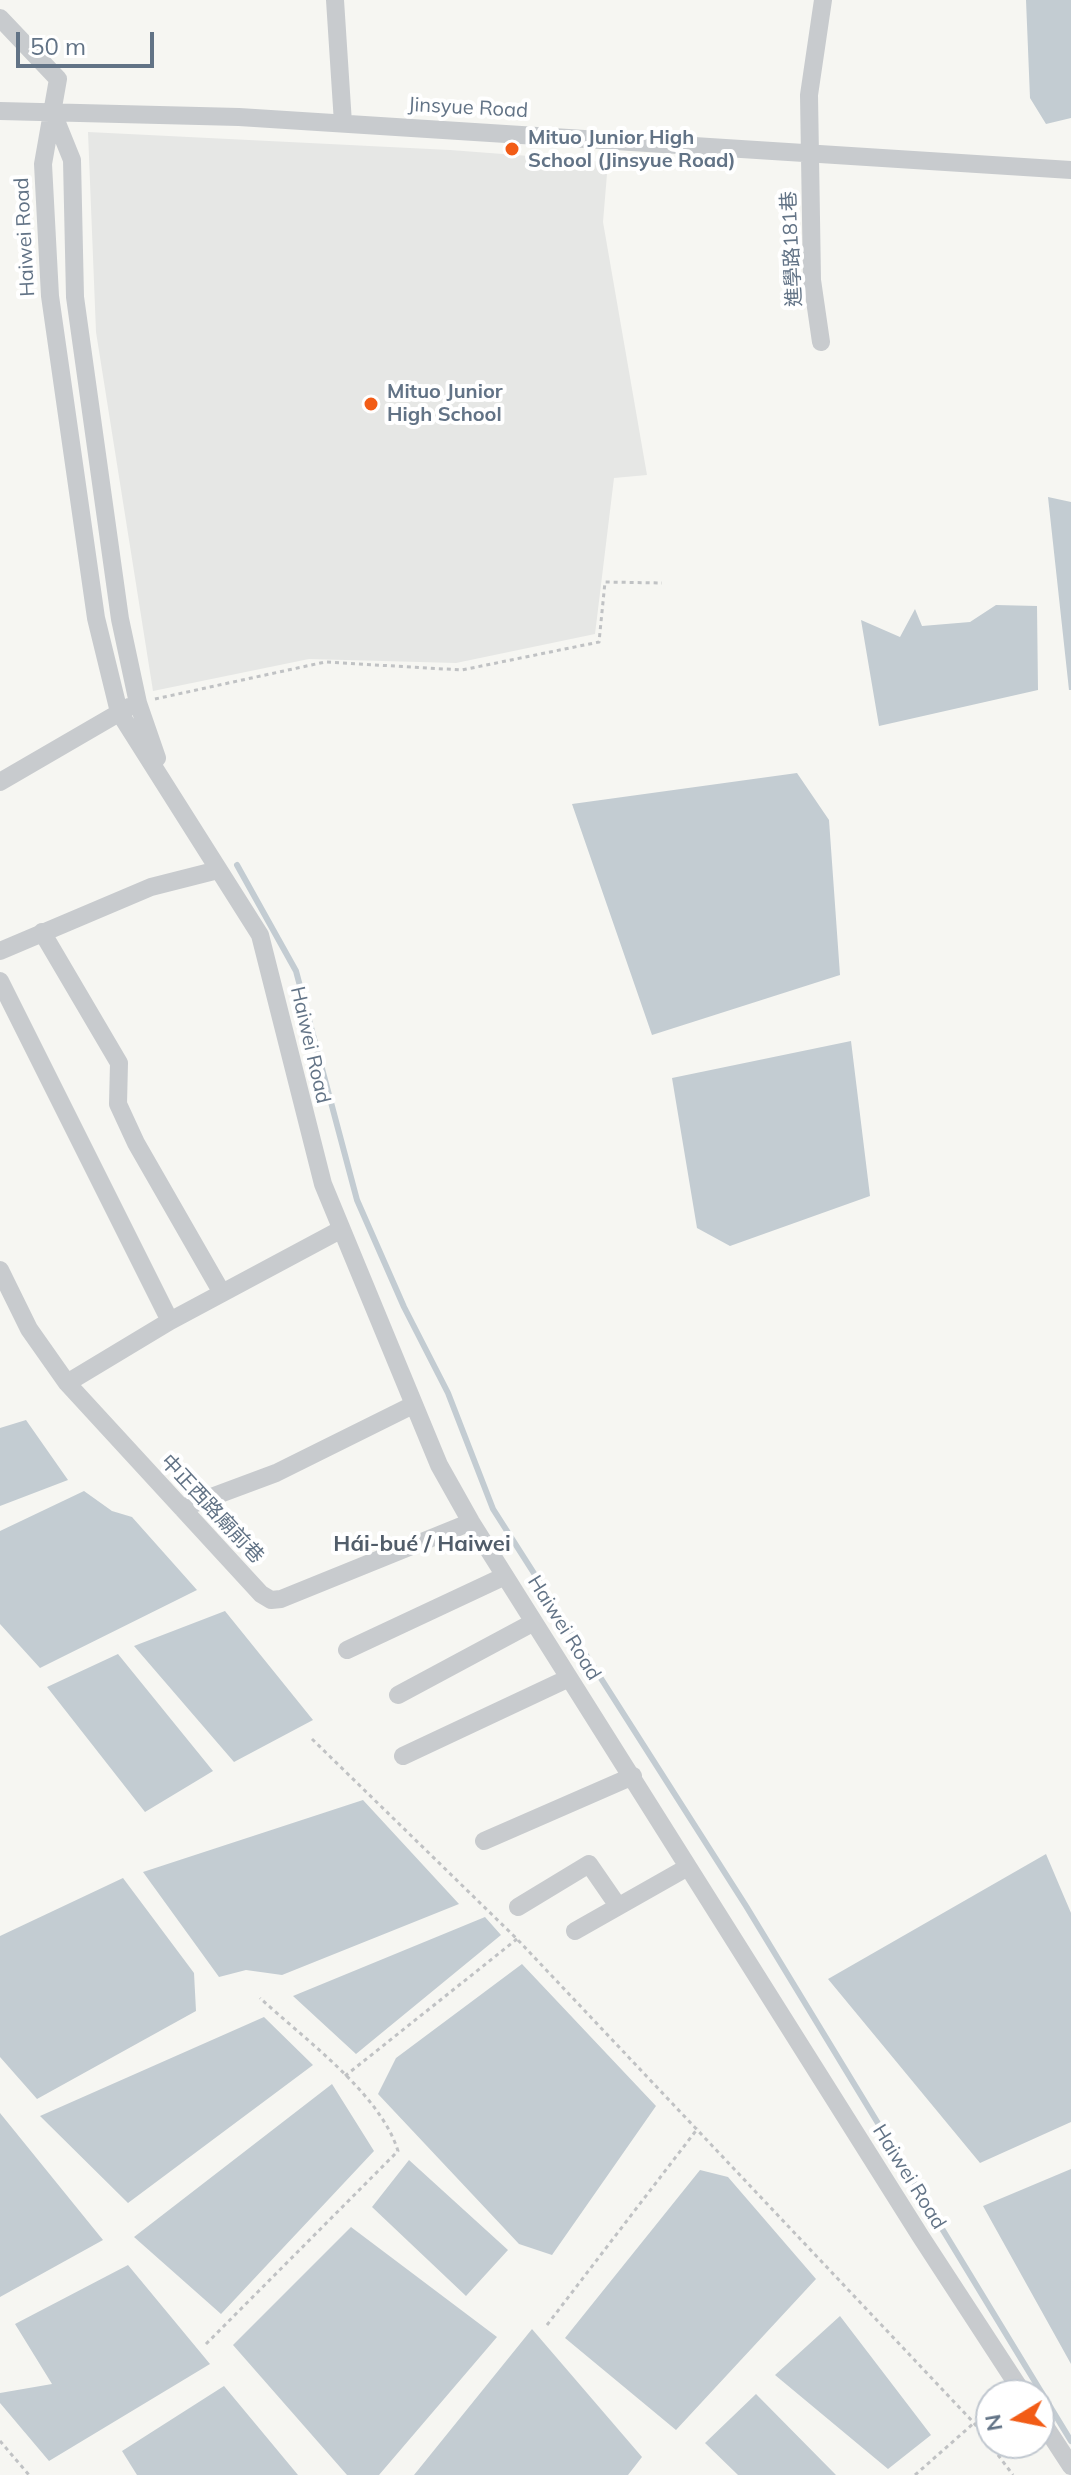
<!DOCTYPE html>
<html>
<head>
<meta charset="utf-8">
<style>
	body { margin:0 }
	#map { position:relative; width:1071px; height:2475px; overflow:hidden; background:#f6f6f2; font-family:Mulish,sans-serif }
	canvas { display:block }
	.north { position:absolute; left:975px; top:2379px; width:80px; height:80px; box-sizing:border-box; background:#fff; border:2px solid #c0c7cf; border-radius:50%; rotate:260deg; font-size:22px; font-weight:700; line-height:32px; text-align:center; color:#627386 }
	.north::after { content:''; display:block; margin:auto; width:28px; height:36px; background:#f25c16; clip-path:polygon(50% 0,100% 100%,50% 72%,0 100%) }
	.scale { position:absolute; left:16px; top:32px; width:138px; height:36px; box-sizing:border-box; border:4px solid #627386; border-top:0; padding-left:10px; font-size:24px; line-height:28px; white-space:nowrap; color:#627386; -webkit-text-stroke:6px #fff; paint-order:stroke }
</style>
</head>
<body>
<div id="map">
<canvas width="1071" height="2475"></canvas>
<div class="north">N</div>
<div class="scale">50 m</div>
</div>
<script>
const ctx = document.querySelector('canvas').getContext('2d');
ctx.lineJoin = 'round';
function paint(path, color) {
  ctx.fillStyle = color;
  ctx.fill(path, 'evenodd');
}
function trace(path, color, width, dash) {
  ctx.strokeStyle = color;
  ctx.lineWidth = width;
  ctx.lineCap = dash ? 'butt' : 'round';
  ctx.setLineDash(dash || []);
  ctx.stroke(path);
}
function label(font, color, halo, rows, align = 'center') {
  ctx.font = font + ' Mulish,"Noto Sans TC",sans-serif';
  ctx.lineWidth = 8;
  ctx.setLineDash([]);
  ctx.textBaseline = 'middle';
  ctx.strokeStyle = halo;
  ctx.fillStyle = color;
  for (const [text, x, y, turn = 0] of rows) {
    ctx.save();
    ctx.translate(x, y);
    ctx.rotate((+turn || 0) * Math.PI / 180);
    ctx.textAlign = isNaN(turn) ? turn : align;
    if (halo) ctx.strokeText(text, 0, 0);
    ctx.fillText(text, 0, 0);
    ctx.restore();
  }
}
const built = new Path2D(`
	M88,132L450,150L608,162L603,222L647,475L614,478L595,634L456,663L309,659L153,691L96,332Z`);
const water = new Path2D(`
	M1026,0H1071V118L1046,124L1030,98Z
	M1048,497L1071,502V690H1069Z
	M996,605L1037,606L1038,690L879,726L861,620L900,637L915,609L922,626L970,622Z
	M797,773L829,820L840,975L652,1035L572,804Z
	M851,1041L870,1196L730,1246L697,1228L672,1078Z
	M26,1420L68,1480L0,1506V1428Z
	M84,1491L112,1511L132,1517L197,1590L40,1668L0,1624V1531Z
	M225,1611L313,1720L234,1762L134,1646Z
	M118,1654L213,1771L145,1812L47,1687Z
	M363,1800L459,1904L282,1975L246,1970L219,1977L143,1872Z
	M1046,1854L1071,1913V2122L980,2163L828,1979Z
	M123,1878L194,1973L196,2011L37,2099L0,2057V1936Z
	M485,1917L501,1935L356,2054L293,1996Z
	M522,1964L656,2106L552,2255L519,2244L378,2094L396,2058Z
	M264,2017L313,2065L128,2203L40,2116Z
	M332,2084L374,2151L221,2314L134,2237Z
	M0,2113L103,2240L0,2297Z
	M409,2160L508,2250L466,2296L372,2207Z
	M1071,2169V2364L983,2206Z
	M700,2170L728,2177L816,2279L676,2430L565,2338Z
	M351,2227L497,2337L379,2475H347L233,2345Z
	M128,2265L210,2364L49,2461L0,2403V2393L52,2384L15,2324Z
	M840,2316L931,2435L888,2469L775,2375Z
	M532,2329L642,2457L628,2475H414Z
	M224,2386L298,2475H137L122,2451Z
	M756,2394L836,2475H738L705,2443Z`);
const stream = new Path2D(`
	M237,865L296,971L357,1200L404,1307L448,1393L493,1509L746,1906L1071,2441`);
const path = new Path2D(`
	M155,699L325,662L462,670L599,642L605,582L662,583
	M312,1739L517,1939L974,2423L1013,2475
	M345,2076L517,1939
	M547,2325L698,2128
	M206,2344L398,2151C380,2093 304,2039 260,1998
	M0,2441L29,2475
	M915,2475L974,2423`);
const minor = new Path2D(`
	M335,0L343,123
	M0,18L58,79L43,164L50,296L96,618L119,712L260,935L323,1184L439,1465L471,1522L921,2237L1024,2395
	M0,111L239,117L1071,170
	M53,113L72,160L75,297L120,619L138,703L157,758
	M821,342L812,280L809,95L823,0
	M0,782L129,707
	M42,932L119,1063L118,1104L136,1143L222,1293
	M0,951L151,887L218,870
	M0,981L170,1321
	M0,1270L29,1329L67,1383L261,1594L271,1600L281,1599L471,1522
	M67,1383L170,1321L340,1230
	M182,1508L276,1473L413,1405
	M347,1650L505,1576
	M398,1695L534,1622
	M403,1756L569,1678
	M484,1841L633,1776
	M518,1907L589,1864L618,1906
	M575,1931L688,1867
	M1039,2417L1071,2466`);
const markers = [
	[512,149,8,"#f25c16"],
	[371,404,8,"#f25c16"]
];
const streetNames = [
	["Jinsyue Road",468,108,3],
	["Haiwei Road",25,237,-93],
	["進學路181巷",792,249,-93],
	["Haiwei Road",310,1045,77],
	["中正西路廟前巷",212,1509,47],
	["Haiwei Road",564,1628,58],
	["Haiwei Road",909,2177,58]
];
const poiNames = [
	["Mituo Junior High",528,138],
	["School (Jinsyue Road)",528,161],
	["Mituo Junior",387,392],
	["High School",387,415]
];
const neighbourhoodNames = [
	["Hái-bué / Haiwei",422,1544]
];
paint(built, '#e6e7e5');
paint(water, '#c3ccd2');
trace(stream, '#c3ccd2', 6);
trace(path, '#c0c2c4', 3, [4, 4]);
trace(minor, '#c8cbce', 18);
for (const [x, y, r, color] of markers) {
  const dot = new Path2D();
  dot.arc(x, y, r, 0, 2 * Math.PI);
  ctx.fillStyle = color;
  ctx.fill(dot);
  trace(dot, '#fff', 3);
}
label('20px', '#627386', '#fff', streetNames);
label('bold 20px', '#627386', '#fff', poiNames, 'left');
label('bold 22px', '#515d6a', '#fff', neighbourhoodNames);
</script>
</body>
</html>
